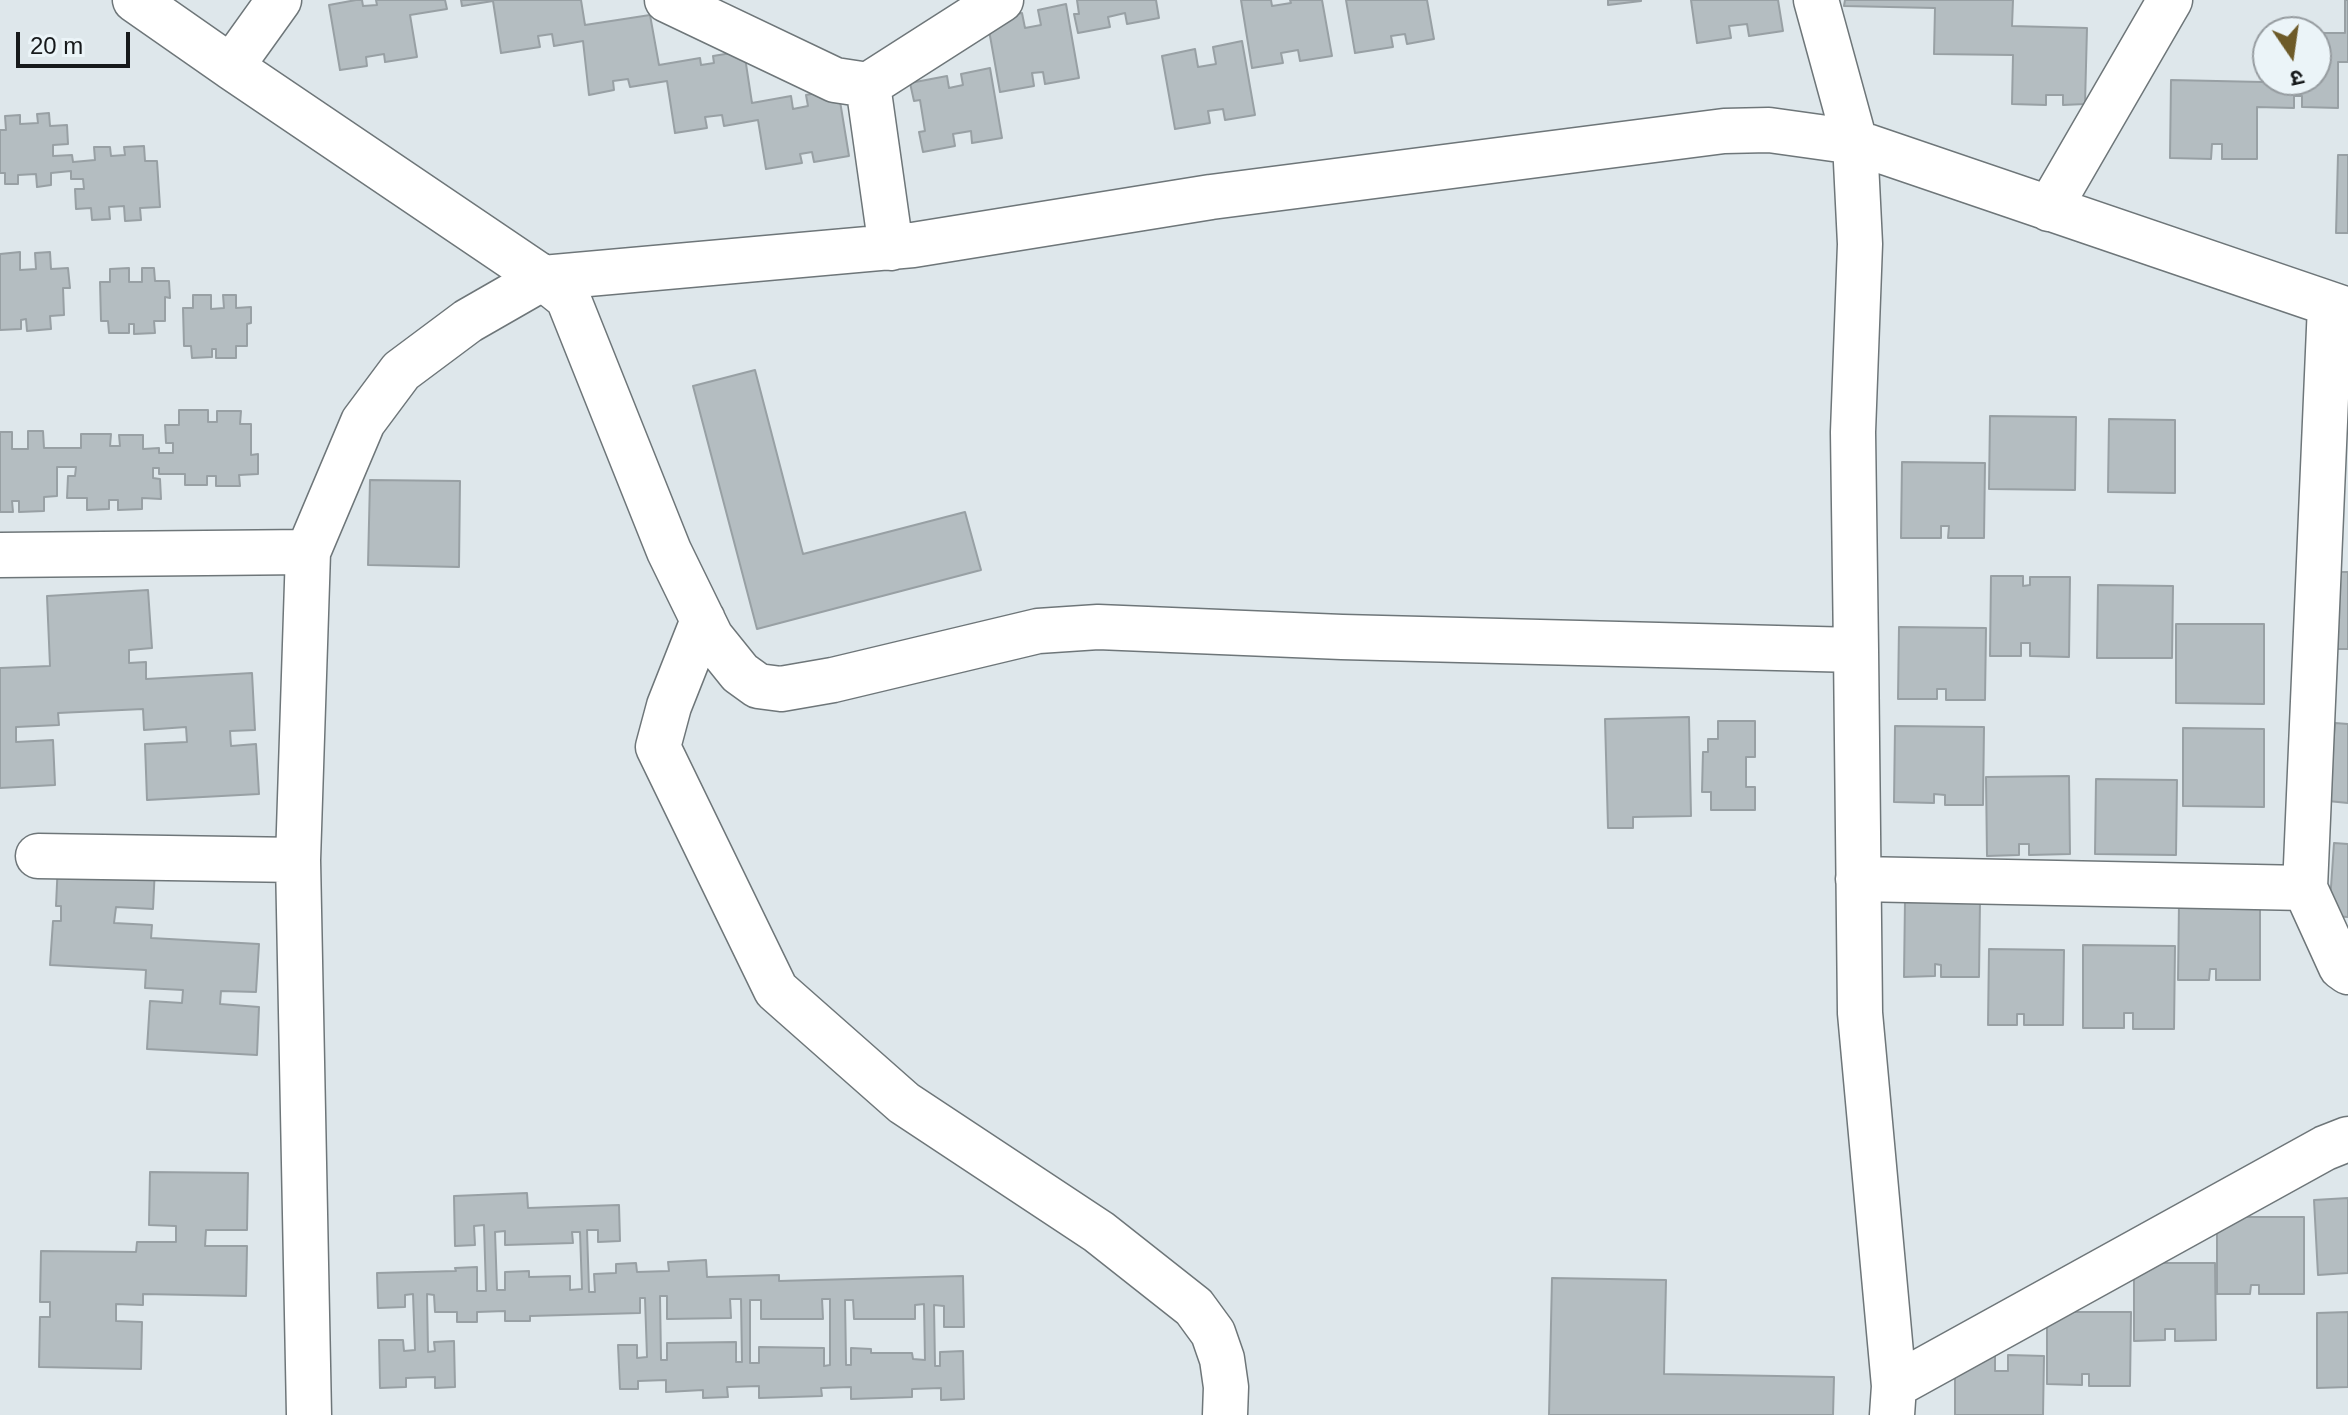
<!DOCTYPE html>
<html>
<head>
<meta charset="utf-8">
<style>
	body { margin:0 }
	#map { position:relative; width:2348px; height:1415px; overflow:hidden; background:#dee7eb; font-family:Arial,"Noto Sans Devanagari",sans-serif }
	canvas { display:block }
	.north { position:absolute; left:2252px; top:16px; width:80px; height:80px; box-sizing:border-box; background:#ebf4f8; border:2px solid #969ca0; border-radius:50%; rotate:167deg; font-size:22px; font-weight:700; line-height:32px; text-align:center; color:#16191b }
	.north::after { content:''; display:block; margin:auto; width:28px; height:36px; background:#6d5a28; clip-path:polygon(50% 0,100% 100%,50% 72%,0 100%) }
	.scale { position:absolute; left:16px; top:32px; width:114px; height:36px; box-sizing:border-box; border:4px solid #16191b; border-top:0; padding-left:10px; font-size:24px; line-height:28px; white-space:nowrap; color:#16191b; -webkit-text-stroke:6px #ebf4f8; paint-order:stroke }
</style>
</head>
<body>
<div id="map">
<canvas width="2348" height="1415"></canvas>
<div class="north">उ</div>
<div class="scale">20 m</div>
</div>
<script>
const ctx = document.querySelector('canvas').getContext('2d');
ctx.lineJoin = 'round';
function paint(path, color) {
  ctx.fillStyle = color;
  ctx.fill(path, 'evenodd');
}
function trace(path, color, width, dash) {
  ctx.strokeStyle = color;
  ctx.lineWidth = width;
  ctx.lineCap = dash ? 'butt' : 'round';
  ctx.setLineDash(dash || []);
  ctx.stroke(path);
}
const building = new Path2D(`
	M356,0H362L363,6L377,5L376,0H445L447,9L410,15L417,57L385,62L384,54L366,57L367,66L340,70L329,5Z
	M461,0H581L585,25L650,15L659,65L700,58L701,65L714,63L713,56L744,51L752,103L791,96L793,109L808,106L806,95L838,89L849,156L814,162L812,152L800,154L802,163L766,169L758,120L724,126L722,115L705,117L707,128L675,133L667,81L630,87L628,79L613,81L614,90L589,95L583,41L554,46L552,34L538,36L540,47L501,53L493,1L462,6Z
	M1077,0H1156L1159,18L1127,24L1125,13L1108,17L1110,27L1078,33L1074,14H1079Z
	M1241,0H1271L1272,6L1291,3L1290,0H1322L1332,56L1300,61L1298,50L1281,53L1283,63L1252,68Z
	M1346,0H1427L1434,39L1407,44L1405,34L1391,36L1393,47L1355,53Z
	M1608,0H1641V1L1608,5Z
	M1691,0H1778L1783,31L1749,36L1747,24L1729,26L1731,38L1697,43Z
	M1845,0H2013L2012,26L2087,28L2085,104L2063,105V95H2046V105L2012,104L2013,55L1934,54L1935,8L1844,6Z
	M2345,0H2348V62H2338V108L2302,107V96H2294V108L2257,107V159H2222V144H2212L2211,159L2170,158L2171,80L2262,82L2263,32H2273H2268V80H2316V33H2345Z
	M1066,4L1079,78L1045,84L1043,72L1032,73L1034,86L1000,92L987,19L1022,13L1025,28L1041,25L1038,10Z
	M1242,41L1255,115L1225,120L1223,109L1208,111L1210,123L1175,129L1162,56L1195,49L1198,67L1216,64L1213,47Z
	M990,68L1002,138L972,143L971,131L953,134L955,146L923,152L919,132L925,131L920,100L914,101L910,83L947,76L949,88L963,85L961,74Z
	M49,113L50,126L67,125L68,144L53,145V156L72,155L73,162L95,160L94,147H110L111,156L125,155L124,147L144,146L145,161H157L160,207L140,208L141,220L125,221L124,206L109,207L110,219L92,220L91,208L76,209L75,189H84L83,179H71V171L51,173V185L37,187L36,174L18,175V184H5V173H0V130H6L5,116L20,115V124L38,123L37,114Z
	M2338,155H2348V233H2336Z
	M20,252V270L36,269L35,253L50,252L51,269L68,268L70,288H63L64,315L50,316L51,329L27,331L26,319L21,320V329L0,330V254Z
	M129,268V282H142V268H154L155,281H169L170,298L165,297V321H154L155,333L134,334V324H129V333H109L108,321H101L100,282H110V269Z
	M193,295H211V309L224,308L223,295H236V308L251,307V323L247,324V346H236V358H216V349H212V357L192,358L191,346H184L183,308H193Z
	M755,370L803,554L965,512L981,570L757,629L693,386Z
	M179,410H208V422H217V411H241L240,424H251V455L258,454V474L239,475L240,486H216V476H207V485H185V474H159V468H153V478L160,479L161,499L142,498V509L118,510V500H109V509L87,510V498H67L68,476H75L76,467H57V496L44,497V511L19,512V501H12L13,512H0V432H12V449H28V431H43L44,448H81V434H111L110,446H120L119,435H143V449L159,448V453H173V443H166L165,425H179Z
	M1990,416L2076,417L2075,490L1989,489Z
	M2109,419L2175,420V493L2108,492Z
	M1902,462L1985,463L1984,538H1948L1949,526H1941V538H1901Z
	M370,480L460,481L459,567L368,565Z
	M2330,572H2348V649H2328Z
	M1991,576H2023V586L2030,585V577H2070L2069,657L2030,656V643H2021V656H1990Z
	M2098,585L2173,586L2172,658H2097Z
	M148,590L152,648L129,650V663L146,662V679L252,673L255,730L230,731L231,746L256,744L259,794L147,800L145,744L187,742L186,727L144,730L143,709L58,713L59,725L16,727V742L53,740L55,785L0,788V668L50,666L47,596Z
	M2176,624H2264V704L2176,703Z
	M1899,627L1986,628L1985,700H1946V689H1937V699H1898Z
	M1689,717L1691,816L1633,817V828H1608L1605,719Z
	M1718,721H1755V757H1746V787H1755V810H1711V792H1702L1703,752H1708V739H1718Z
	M2335,723L2348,724V803L2328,801Z
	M1895,726L1984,727L1983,805H1945V795L1934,794V803L1894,802Z
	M2183,728L2264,729V807L2183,806Z
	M2069,776L2070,854L2029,855V844H2019V855L1987,856L1986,777Z
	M2096,779L2177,780L2176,855L2095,854Z
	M2334,843L2348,844V917L2329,916Z
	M58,862L155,867L153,909L116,907L114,923L152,925L151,938L259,944L256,992L221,991L220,1004L259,1007L257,1055L147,1049L150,1001L182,1003L183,990L145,988L146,970L50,965L53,921H61V906H56Z
	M1905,900L1980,901L1979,977H1941V965L1935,964V976L1904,977Z
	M2179,903H2260V980H2216V969H2210L2209,980H2178Z
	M2083,945L2175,946L2174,1029H2133V1013H2124V1028H2083Z
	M1989,949L2064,950L2063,1025H2024V1014H2017V1025H1988Z
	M150,1172L248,1173L247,1230H206L205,1246H247L246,1296L143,1294V1305L116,1304V1321L142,1322L141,1369L39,1367L40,1317H50V1302H40L41,1251L136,1252L137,1242H176V1226L149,1225Z
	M527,1193L528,1208L619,1205L620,1241L598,1242V1230H587L589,1292H595L594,1274L616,1273V1264L636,1263L637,1272L669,1271L668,1262L706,1260L707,1277L779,1275V1281L963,1276L964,1327H944V1306L934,1305L935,1366H940V1352L963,1351L964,1399L941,1400V1388L912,1389V1397L851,1399V1387L821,1388L822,1396L759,1398V1386L727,1387L728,1397L703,1398V1390L666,1392V1380L638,1381V1389H620L618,1345H637V1358L647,1357L645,1298H640V1313L530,1316V1321H505V1311L477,1312V1322H457V1312H435L434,1295L427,1294L428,1352L435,1351L434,1342L454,1341L455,1387L435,1388V1377L406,1378V1387L380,1388L379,1340H403L404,1351L415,1350L413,1294L405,1295V1307L378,1308L377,1273L456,1271L455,1268L477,1267V1291H486L484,1225L474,1226L475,1245L455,1246L454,1196ZM505,1231V1245L573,1243L572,1232H580L582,1289L570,1290V1276L529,1277V1271L505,1272V1290H497L495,1232ZM660,1296H667V1319L731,1318L730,1299H741L742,1362H736V1342L667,1343V1360H661ZM822,1299H830V1365L824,1366V1348L759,1347V1363H750V1300H761V1319H823ZM845,1300H853L854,1319H915V1305L924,1304L925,1360L913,1359L912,1353H871V1349L851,1348V1365H846Z
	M2348,1198V1273L2318,1275L2314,1200Z
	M2217,1217H2304V1294H2259V1285H2251L2250,1294H2217Z
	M2134,1263H2215L2216,1340L2175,1341V1329H2165V1340L2134,1341Z
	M1552,1278L1666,1280L1664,1374L1834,1377L1833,1415H1549Z
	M2047,1312H2131L2130,1386H2089V1374H2082V1385L2047,1384Z
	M2348,1312V1387L2317,1388V1313Z
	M1955,1355H1995V1371H2008V1355L2044,1356L2043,1415H1955Z`);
const minor = new Path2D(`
	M135,0L231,67L279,0
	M667,0L835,80L868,85L1001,0
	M1816,0L1855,142L2348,310
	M231,67L543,278L568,298L669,551L711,637L740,673L758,686L781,689L833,680L1038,631L1098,627L1342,637L1856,650L1853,432L1860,244L1855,142L1769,130L1724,131L1211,197L913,245L543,278L468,321L401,371L363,422L308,552L298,860L309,1415
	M868,85L891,248
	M2049,209L2170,0
	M2330,305L2305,888L2341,967L2348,972
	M0,555L308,552
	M703,620L669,706L658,747L776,990L904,1103L1099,1232L1194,1307L1213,1333L1222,1359L1226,1387L1225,1415
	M1856,650L1860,1013L1894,1386L1892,1415
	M38,856L298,860
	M1858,879L2305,888
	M1894,1386L2325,1148L2348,1139`);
paint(building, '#b4bdc1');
trace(building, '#98a0a4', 2);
trace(minor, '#6e7679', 47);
trace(minor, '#fff', 44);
</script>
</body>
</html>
